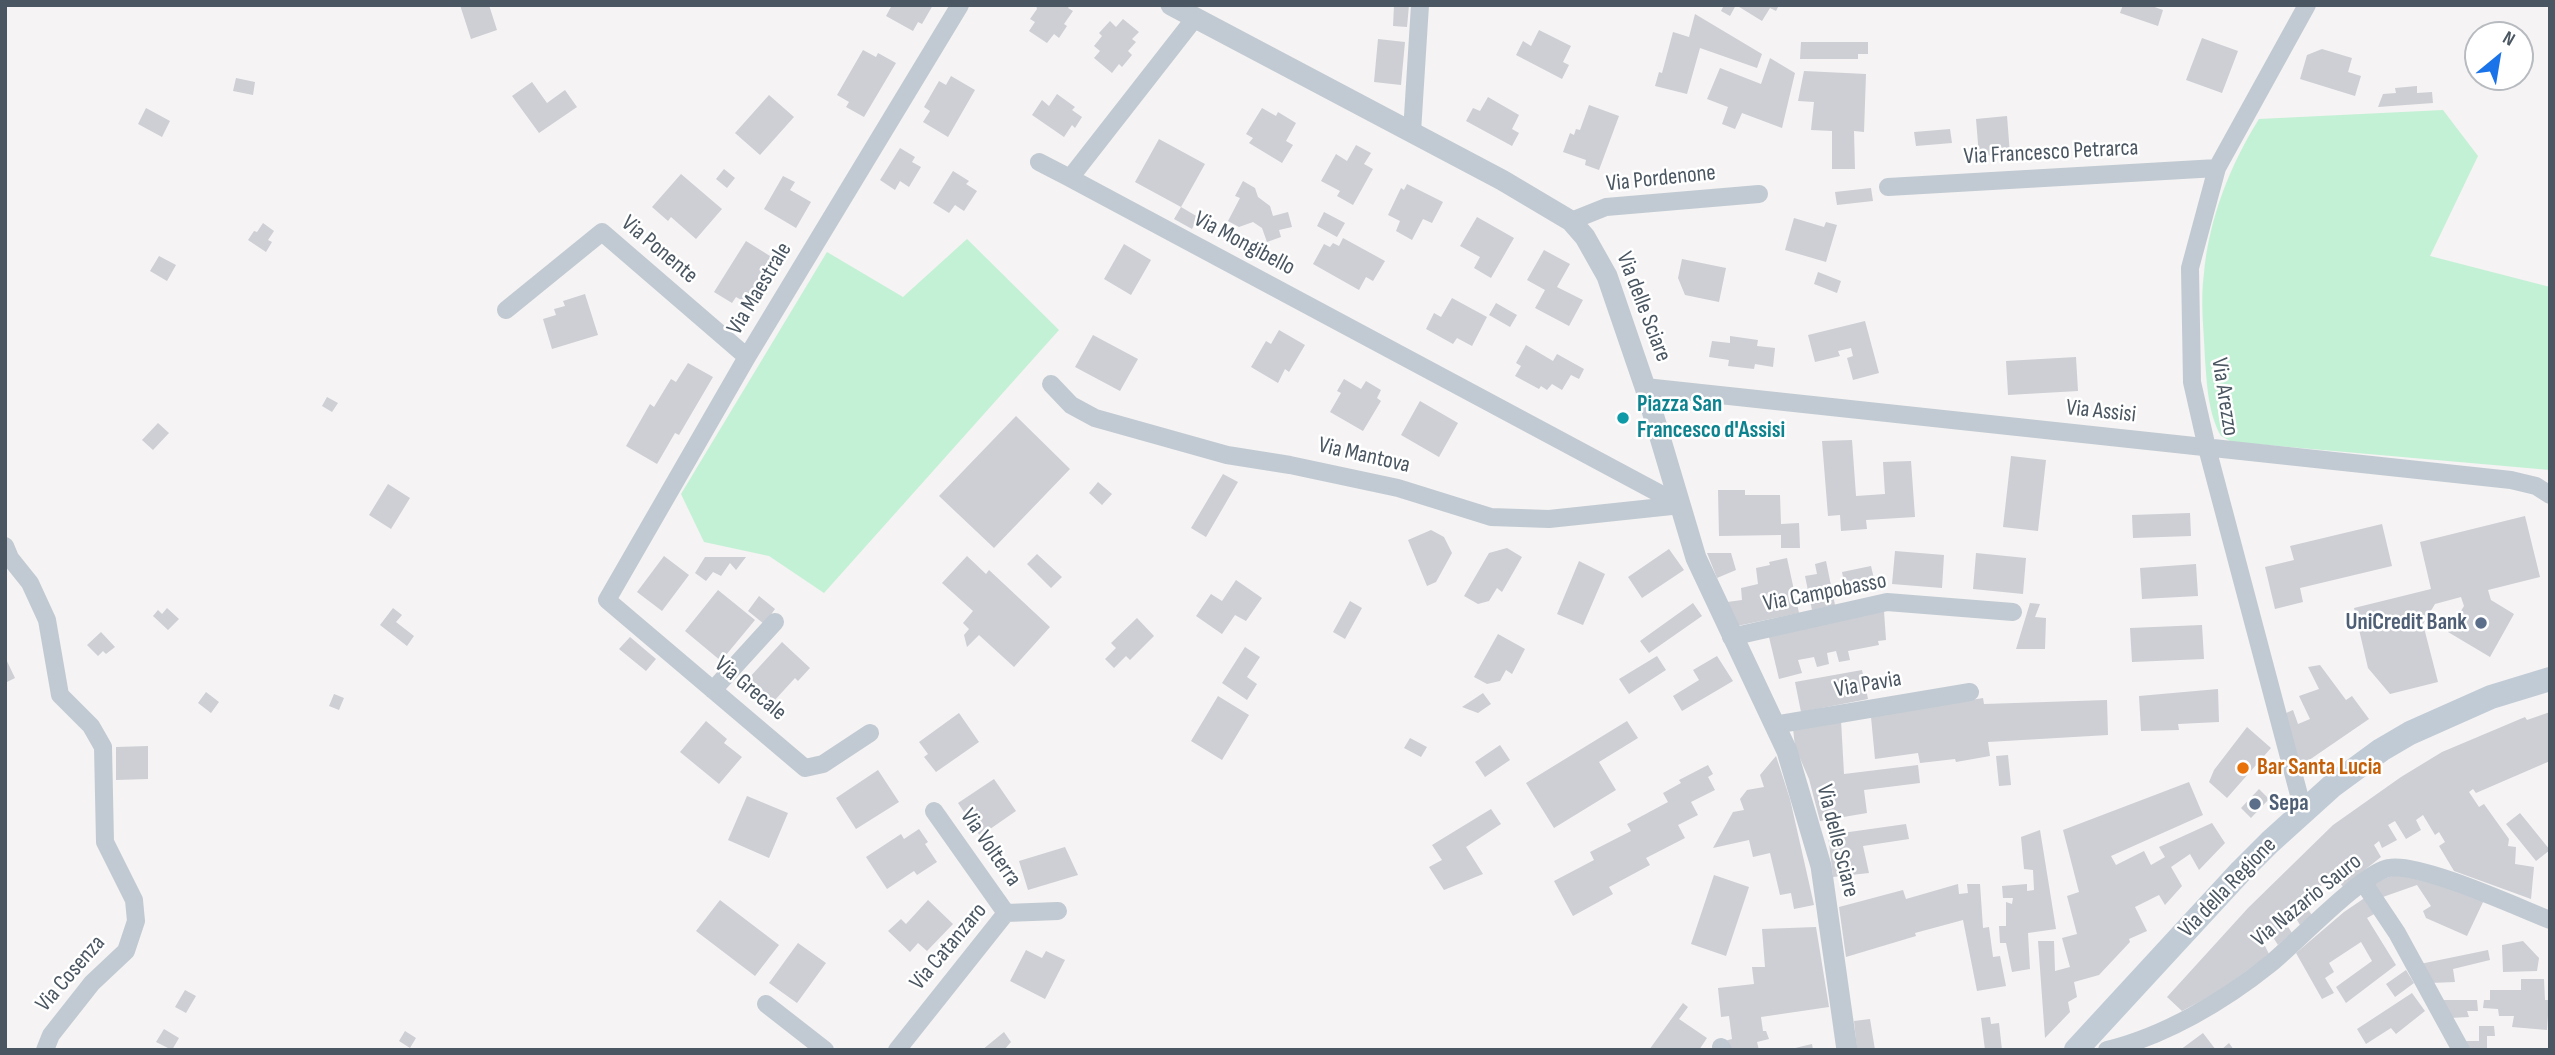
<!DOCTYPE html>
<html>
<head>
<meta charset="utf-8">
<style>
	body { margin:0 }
	#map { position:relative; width:2555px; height:1055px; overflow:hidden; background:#f5f3f3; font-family:"Sofia Sans Condensed",sans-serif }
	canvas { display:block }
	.frame { position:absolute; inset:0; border:7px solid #4a5661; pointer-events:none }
	.north { position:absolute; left:2464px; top:21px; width:70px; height:70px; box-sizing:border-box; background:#fff; border:2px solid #b7bbc0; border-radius:50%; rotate:30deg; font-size:19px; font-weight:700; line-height:28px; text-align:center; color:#4a5661 }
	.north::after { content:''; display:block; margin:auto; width:24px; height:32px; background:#1a73e8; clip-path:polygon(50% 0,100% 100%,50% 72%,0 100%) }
</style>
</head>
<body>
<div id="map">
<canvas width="2555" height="1055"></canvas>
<div class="frame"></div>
<div class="north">N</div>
</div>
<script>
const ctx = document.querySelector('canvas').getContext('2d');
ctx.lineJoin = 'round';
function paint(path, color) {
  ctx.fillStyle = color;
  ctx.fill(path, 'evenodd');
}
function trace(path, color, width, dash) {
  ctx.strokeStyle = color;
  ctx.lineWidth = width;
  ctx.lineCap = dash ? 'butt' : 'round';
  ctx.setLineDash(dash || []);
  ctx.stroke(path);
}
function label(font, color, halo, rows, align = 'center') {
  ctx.font = font + ' "Sofia Sans Condensed",sans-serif';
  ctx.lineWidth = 5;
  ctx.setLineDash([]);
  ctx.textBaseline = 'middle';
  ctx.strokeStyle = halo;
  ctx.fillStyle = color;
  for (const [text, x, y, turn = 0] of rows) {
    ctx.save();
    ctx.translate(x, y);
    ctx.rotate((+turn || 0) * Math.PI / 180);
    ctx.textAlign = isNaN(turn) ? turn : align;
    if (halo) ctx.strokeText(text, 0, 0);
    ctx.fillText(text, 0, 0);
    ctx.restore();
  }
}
const green = new Path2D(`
	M2443,110L2478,156L2430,256L2550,287V470L2232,442L2221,436C2208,413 2207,385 2205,359C2204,330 2200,302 2204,273C2209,219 2230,165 2259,119Z
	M967,239L1059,330L824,593L769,556L704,542L681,494L827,252L903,297Z`);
const building = new Path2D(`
	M460,5H489L497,30L471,39Z
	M892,5H933L922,24L918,22L913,31L886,16Z
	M1036,5H1070L1068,8L1073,11L1064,24L1067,26L1059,38L1054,34L1047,43L1029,31L1035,22L1030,19L1037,9Z
	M1394,5H1409L1407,27L1393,26Z
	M1724,5H1779L1776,11L1770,8L1762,21L1736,5L1730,16L1721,11Z
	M2123,5H2149L2163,10L2158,26L2120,13Z
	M1695,14L1762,54L1757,68L1700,48L1687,94L1655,86L1659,72L1662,73L1673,32L1689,37Z
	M1123,19L1139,32L1132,39L1136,42L1128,51L1132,55L1122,67L1119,64L1112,73L1094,58L1100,51L1094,46L1102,36L1099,33L1110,21L1116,27Z
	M1539,30L1571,46L1563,62L1569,65L1562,79L1516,55L1523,41L1531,46Z
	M2202,38L2238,51L2222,93L2186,80Z
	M1378,39L1405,42L1401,85L1374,82Z
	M1801,42H1868V54H1858V59H1800Z
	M2322,49L2352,58L2348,72L2361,76L2355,96L2300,79L2307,55Z
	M863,50L876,57L878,53L896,63L864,117L846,107L849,102L837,95Z
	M1770,58L1795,73L1782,128L1742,113L1735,129L1722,124L1728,107L1707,99L1720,68L1761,84Z
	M1804,71L1866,74L1864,132L1854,131L1855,169H1832V131L1811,130L1814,102L1798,101Z
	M951,76L975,90L948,137L923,122L930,111L924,107L939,81L946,85Z
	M236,78L255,82L253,95L233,91Z
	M532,82L547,103L565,90L577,107L539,133L512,96Z
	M2417,86V93L2432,92L2433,103L2378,107L2383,94L2396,93L2395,88Z
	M1057,94L1075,107L1072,110L1082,117L1075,128L1072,125L1064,137L1032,115L1042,100L1049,106Z
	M769,95L794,117L760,155L735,133Z
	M1488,97L1519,115L1512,129L1519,133L1512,146L1466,121L1473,108L1480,111Z
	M1589,105L1619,116L1599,170L1585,165L1586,160L1563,152L1570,133L1574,135L1576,129L1580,130Z
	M146,108L170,121L162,137L138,124Z
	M1262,108L1276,116L1278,112L1296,123L1286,141L1293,145L1282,163L1249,143L1253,138L1246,134Z
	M2007,116L2010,154L1979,156L1976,119Z
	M1950,129L1952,143L1916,146L1914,132Z
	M1159,139L1205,164L1181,207L1135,182Z
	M1356,145L1371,153L1364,164L1373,169L1353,205L1337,196L1340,191L1321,181L1336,154L1347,161Z
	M900,148L915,157L912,162L921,167L909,187L900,181L895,190L880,180Z
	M724,169L735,178L727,188L716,179Z
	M953,171L969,181L966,184L977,191L964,211L955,205L949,213L933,203Z
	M681,174L722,209L696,239L671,217L668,221L652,207Z
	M783,176L795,182L790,190L811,202L796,228L764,209Z
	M1243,181L1255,188L1258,197L1270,206L1273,216L1288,212L1292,227L1279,230L1281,237L1267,242L1262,228L1253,222L1239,227L1228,221L1240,198L1235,196Z
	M1407,184L1443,202L1432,223L1423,219L1412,240L1396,231L1400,221L1388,215L1401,188L1404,190Z
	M1871,188L1873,201L1837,205L1835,192Z
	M1181,207L1198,217L1192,229L1174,219Z
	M1324,212L1345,223L1337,237L1317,226Z
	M1477,217L1514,238L1491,278L1474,268L1480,257L1460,246Z
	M1794,218L1824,227L1826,222L1837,225L1826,262L1785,250Z
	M263,223L274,231L268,240L272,242L266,252L248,240L254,231L257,232Z
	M1343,238L1385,261L1373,281L1366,277L1359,290L1313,264L1324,244L1330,247L1333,243L1339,246Z
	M746,241L778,261L768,278L763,274L745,302L736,297L732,303L714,292Z
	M1124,244L1151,260L1131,295L1104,279Z
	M1544,250L1570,264L1557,287L1583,300L1569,326L1535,308L1545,290L1527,280Z
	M159,256L176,265L167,281L150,271Z
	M1682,259L1726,268L1719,302L1685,295L1678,278Z
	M1818,272L1841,281L1837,293L1814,284Z
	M585,294L598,335L552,349L543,319L556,315L554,309L565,306L563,301Z
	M1452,298L1487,317L1472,346L1457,338L1453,344L1426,329L1434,313L1441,317Z
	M1496,303L1517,315L1510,327L1489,315Z
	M1865,321L1879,373L1853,380L1847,358L1853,356L1851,348L1838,351L1840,356L1815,362L1808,335Z
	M1279,330L1305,345L1289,372L1285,369L1278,383L1251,367L1266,341L1271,344Z
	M1093,335L1138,359L1120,391L1075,367Z
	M1730,336L1758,340L1757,346L1775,348L1773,367L1755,364L1754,369L1728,366L1729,360L1709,357L1712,341L1730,343Z
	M1526,345L1553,361L1557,354L1584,369L1579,379L1571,375L1562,390L1552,384L1547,390L1541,386L1539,389L1515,376L1521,366L1516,363Z
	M2076,357L2078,391L2008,395L2006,361Z
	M688,363L713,377L679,435L675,433L657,464L626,446L650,404L654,407L671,379L676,382Z
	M1344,379L1361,389L1366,381L1381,390L1377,398L1381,401L1363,431L1330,412L1341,393L1337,391Z
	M327,397L338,403L332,412L322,406Z
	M1420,401L1458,423L1439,457L1401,435Z
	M1016,416L1070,469L994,548L939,496Z
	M158,423L169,433L153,450L142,440Z
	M1852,440L1856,496L1885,494L1883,462L1911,461L1915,517L1866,520L1867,529L1841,531L1840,515L1828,516L1822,441Z
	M2011,456L2046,460L2038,531L2003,527Z
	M1223,474L1238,482L1206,537L1191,528Z
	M1098,482L1112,494L1102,505L1089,493Z
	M388,484L410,498L391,529L369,515Z
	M1718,490H1745V495H1780L1781,524L1799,523L1800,548H1781V535L1719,536Z
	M2190,513L2191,536L2133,538L2132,515Z
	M2525,516L2540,577L2488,590L2491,600L2514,614L2490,657L2448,632L2464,606L2461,597L2435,604L2423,624L2438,682L2390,694L2368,668L2354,608L2431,589L2420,542Z
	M2382,524L2392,566L2300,588L2303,602L2275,609L2265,567L2294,560L2290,546Z
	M1431,530L1444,537L1452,553L1436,582L1427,586L1408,540Z
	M1507,548L1522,557L1502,592L1497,588L1489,601L1478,604L1464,596L1489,553Z
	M1669,549L1684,570L1642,598L1628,577Z
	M1895,551L1944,555L1942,588L1892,584Z
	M1707,553H1731L1736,570L1717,578Z
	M1976,553L2026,558L2023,594L1973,589Z
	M1037,554L1062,577L1051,588L1027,564Z
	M664,556L689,575L662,611L637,592Z
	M967,556L986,574L989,570L1050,627L1014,667L979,635L967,647L964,635L969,629L963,623L973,611L942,583Z
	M705,557H746L736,570L730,563L721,576L713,572L706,581L695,573Z
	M1787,558L1799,613L1737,626L1727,602L1742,600L1741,588L1758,584L1756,568L1770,565L1769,562Z
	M1579,561L1605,574L1583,625L1557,614Z
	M1826,561L1835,605L1812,610L1805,576L1817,574L1815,564Z
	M2196,564L2198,596L2142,599L2140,568Z
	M1871,566L1875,583L1871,584V587L1846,592L1842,572Z
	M1236,580L1262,598L1246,621L1235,615L1222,634L1196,616L1211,594L1222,601Z
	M718,590L755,620L721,661L685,631Z
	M759,596L775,609L764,624L748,611Z
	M1350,601L1362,608L1345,639L1333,632Z
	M1693,603L1702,616L1649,653L1640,641Z
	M2030,603L2040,604L2035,617L2046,618L2045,649H2016Z
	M167,608L179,619L168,630L153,616L158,610L162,614Z
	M393,608L402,615L396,622L414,636L407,646L380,625Z
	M1884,611L1886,640L1878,641L1879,645L1848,651L1850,660L1839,662L1836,651L1827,653L1829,664L1817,667L1814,657L1798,660L1802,673L1779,679L1769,637Z
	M1137,618L1154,636L1130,660L1126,656L1114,668L1105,659L1116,648L1111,643Z
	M2202,625L2204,659L2132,662L2130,628Z
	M101,632L115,647L106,654L103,651L98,656L87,645Z
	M1498,634L1525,649L1512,674L1506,670L1500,681L1487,684L1474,677Z
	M630,637L656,659L646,671L619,649Z
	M782,642L810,668L798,681L795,678L774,701L749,678Z
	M1245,647L1260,657L1247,677L1257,684L1247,700L1222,683Z
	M1657,656L1666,670L1629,694L1619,679Z
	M1717,656L1733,681L1682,711L1673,696L1699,680L1693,670Z
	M5,657L15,678L5,683Z
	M2320,665L2346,700L2352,696L2369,719L2299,767L2286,713L2293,710L2298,724L2310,719L2299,696L2319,689L2308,667Z
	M1862,670L1868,699L1801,712L1795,682Z
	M2218,689L2219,722L2178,724L2179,730L2141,731L2139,696Z
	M206,692L219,702L211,713L198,703Z
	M1483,693L1491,704L1478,713L1462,707Z
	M334,694L344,698L339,710L329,706Z
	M1218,696L1249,715L1222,760L1191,741Z
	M1983,698L1984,704L2107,700L2108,735L1988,742L1990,756L1956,762L1955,759L1920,763L1918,753L1875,759L1871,717Z
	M2550,712V761L2476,793L2473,789L2469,792L2479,807L2484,804L2509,839L2508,846L2516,847L2515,864L2534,867L2531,899L2454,871L2439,846L2445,842L2439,832L2435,835L2423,815L2416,820L2421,830L2406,839L2395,821L2388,825L2397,840L2382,848L2379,841L2374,845L2381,857L2343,887L2333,873L2304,904L2312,915L2300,925L2294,915L2285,922L2292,933L2278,945L2269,931L2261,938L2269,954L2260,961L2218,992L2182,1011L2167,997L2248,908L2333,825L2401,777L2442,752L2525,717L2527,720Z
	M959,713L979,742L936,772L924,757L928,754L919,742Z
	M1841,720L1844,774L1918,765L1920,783L1864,790L1867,813L1820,821L1809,779L1795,747L1793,728Z
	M706,721L727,739L724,743L742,757L719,784L680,752Z
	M1627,721L1638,738L1599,762L1616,790L1554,828L1526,783Z
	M2247,727L2271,748L2227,798L2209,782L2214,770Z
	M1410,738L1427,747L1421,757L1404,748Z
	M1500,745L1510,760L1485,777L1475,762Z
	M148,746V779L116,780V747Z
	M2008,755L2011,785L1999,786L1996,756Z
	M1776,756L1790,799L1814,905L1794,909L1791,893L1780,895L1770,853L1753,857L1749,840L1713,848L1733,812L1744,810L1740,799L1747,790L1764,787L1760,775Z
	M1708,765L1713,774L1708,777L1715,790L1691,802L1698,815L1678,825L1685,838L1646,858L1650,865L1609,887L1613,894L1573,916L1554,881L1594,860L1590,852L1631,831L1627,824L1668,802L1663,793L1681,783L1679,780Z
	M878,770L899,802L856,829L836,798Z
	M994,779L1016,811L980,836L958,803Z
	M2189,782L2203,815L2111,856L2116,865L2144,851L2151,865L2165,857L2159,847L2212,823L2225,843L2199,870L2190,854L2171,867L2182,886L2165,905L2159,895L2135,907L2147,931L2129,939L2130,942L2099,975L2074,982L2077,997L2068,1002L2070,1012L2045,1038L2038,941H2054L2055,971L2070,967L2062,938L2077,934L2067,896L2079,892L2063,830Z
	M2259,789L2269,799L2251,818L2241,808Z
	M747,796L788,813L769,858L728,840Z
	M1491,809L1501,824L1466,847L1483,874L1444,890L1429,867L1442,860L1432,845Z
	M2520,813L2550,850L2536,861L2506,824Z
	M1906,824L1909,839L1863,846L1869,873L1833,877L1828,835Z
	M919,829L928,842L925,844L937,862L917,875L914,871L887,889L866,857L901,834L904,839Z
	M2040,830L2056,929L2028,933L2030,969L2012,972L2006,943H2000L1999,926H2006V902L2012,904L2013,898H2003L2002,886L2027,884V891L2034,890L2033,870L2024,869L2021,837Z
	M1065,847L1078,875L1028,890L1019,861Z
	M2402,873L2484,900L2467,936L2426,918L2423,911L2431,906L2417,885L2380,898L2374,882Z
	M1714,875L1749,887L1726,956L1691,944Z
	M1958,884L1959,894L1968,893L1967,884H1980L1983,928L1989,927L1993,957L2000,956L2006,986L1977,991L1963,920L1915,933L1916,936L1846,957L1839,907L1903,890L1906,899Z
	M2366,897L2376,913L2367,918L2396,965L2346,1003L2336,987L2372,961L2361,942L2329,963L2334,972L2325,978L2334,993L2322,999L2296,953L2344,912Z
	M720,900L779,945L755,976L696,931Z
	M928,900L953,924L927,951L918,943L910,952L888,931L901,919L906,924Z
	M1816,927L1829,1007L1761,1017L1763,1031H1766L1769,1039L1757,1042L1759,1050H1730L1724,1041L1732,1039L1729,1016L1721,1017L1718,988L1754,984L1752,967H1765L1762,929Z
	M2523,941L2539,958L2537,971L2503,972L2502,945Z
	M798,943L826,963L797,1003L769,983Z
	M1026,950L1042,958L1046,951L1065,960L1045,999L1010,981Z
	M2488,950L2490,960L2453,969L2455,982L2430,983L2420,964Z
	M2406,970L2414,983L2395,997L2386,984Z
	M2521,979H2544L2545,1000H2549L2547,1030L2512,1027L2514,1016H2499L2498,1009L2483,1008L2484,1000H2490V990H2521Z
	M185,990L196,996L186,1013L175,1007Z
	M2412,993L2425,1011L2396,1034L2391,1028L2366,1044L2357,1029Z
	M2440,1000H2477L2478,1011H2467L2469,1017L2449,1018Z
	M1683,1003L1688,1007L1679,1019L1707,1038L1699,1050H1649Z
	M1990,1017L1991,1024L1999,1023L2002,1050H1985L1981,1018Z
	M1870,1019L1875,1050H1857L1854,1021Z
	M2479,1026H2494L2495,1036H2487V1050H2467L2462,1041H2479Z
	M164,1029L179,1038L172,1050L156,1042Z
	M405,1031L416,1038L410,1048L399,1041Z
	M1004,1032L1011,1042L1004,1050H982Z
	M2203,1033L2216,1050H2180Z
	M2229,1043L2234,1050H2221Z
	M1812,1044L1813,1050H1791V1049Z`);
const minor = new Path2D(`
	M1195,18L1070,178L1681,505
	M1412,132L1420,5
	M1039,162L1070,178
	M1888,187L2217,168
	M1571,221L1606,207L1759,194
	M506,310L602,232L747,357
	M1051,384L1071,405L1095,418L1227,455L1290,465L1398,488L1491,517L1549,519L1681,505
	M1645,387L2511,480L2536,486L2550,495
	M5,546L10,558L30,583L47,620L60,695L91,726L103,747L105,842L134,900L136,921L126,951L92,983L51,1035L45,1050
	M1731,637L1887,602L2013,612
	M713,690L775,622
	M1774,725L1970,692
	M870,733L823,764L805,768L607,600L747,357L960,5
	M2303,810L2207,448L2192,382L2190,268L2217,168L2307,5
	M934,811L1006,913
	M2363,882L2397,933L2461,1050
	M766,1004L825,1050
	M1721,1047L1723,1050
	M897,1050L1006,913L1058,911
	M2107,1050C2165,1036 2224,1001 2270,964C2295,944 2363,872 2389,868C2419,862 2517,907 2550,920`);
const tertiary = new Path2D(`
	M1171,5L1502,180L1571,221L1585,237L1607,276L1645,387L1696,558L1787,751L1821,866L1847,1050`);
const secondary = new Path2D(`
	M2076,1050L2241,871L2270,842L2332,786L2381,750L2410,733L2491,697L2550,679`);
const markers = [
	[1623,418,7,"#0f9aa8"],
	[2481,623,7,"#5c6f8a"],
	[2243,768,7,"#e8710a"],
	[2255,804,7,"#5c6f8a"]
];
const streetNames = [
	["Via Francesco Petrarca",2051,153,-3],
	["Via Pordenone",1661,179,-6],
	["Via Mongibello",1244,244,28],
	["Via Ponente",659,250,40],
	["Via Maestrale",760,289,-59],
	["Via delle Sciare",1643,307,69],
	["Via Arezzo",2224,397,81],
	["Via Assisi",2101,412,6],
	["Via Mantova",1364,456,13],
	["Via Campobasso",1825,593,-11],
	["Via Pavia",1868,685,-10],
	["Via Grecale",750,689,40],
	["Via delle Sciare",1837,841,76],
	["Via Volterra",990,848,55],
	["Via della Regione",2228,888,-46],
	["Via Nazario Sauro",2307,901,-39],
	["Via Catanzaro",949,947,-50],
	["Via Cosenza",71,974,-49]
];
const cultureNames = [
	["Piazza San",1637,405],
	["Francesco d'Assisi",1637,431]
];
const serviceNames = [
	["UniCredit Bank",2467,623],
	["Sepa",2269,804,"left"]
];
const foodNames = [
	["Bar Santa Lucia",2257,768]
];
paint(green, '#c3f1d5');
paint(building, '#cdcfd5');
trace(minor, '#c1cad2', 18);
trace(tertiary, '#c1cad2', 21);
trace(secondary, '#c1cbd6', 24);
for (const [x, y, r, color] of markers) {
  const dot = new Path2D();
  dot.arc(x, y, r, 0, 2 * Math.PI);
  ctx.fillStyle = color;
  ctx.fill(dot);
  trace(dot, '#fff', 2.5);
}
label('23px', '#4a5661', '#fff', streetNames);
label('bold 23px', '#0d838f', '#fff', cultureNames, 'left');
label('bold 23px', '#4e5e75', '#fff', serviceNames, 'right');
label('bold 23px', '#c56008', '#fff', foodNames, 'left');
</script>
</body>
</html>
